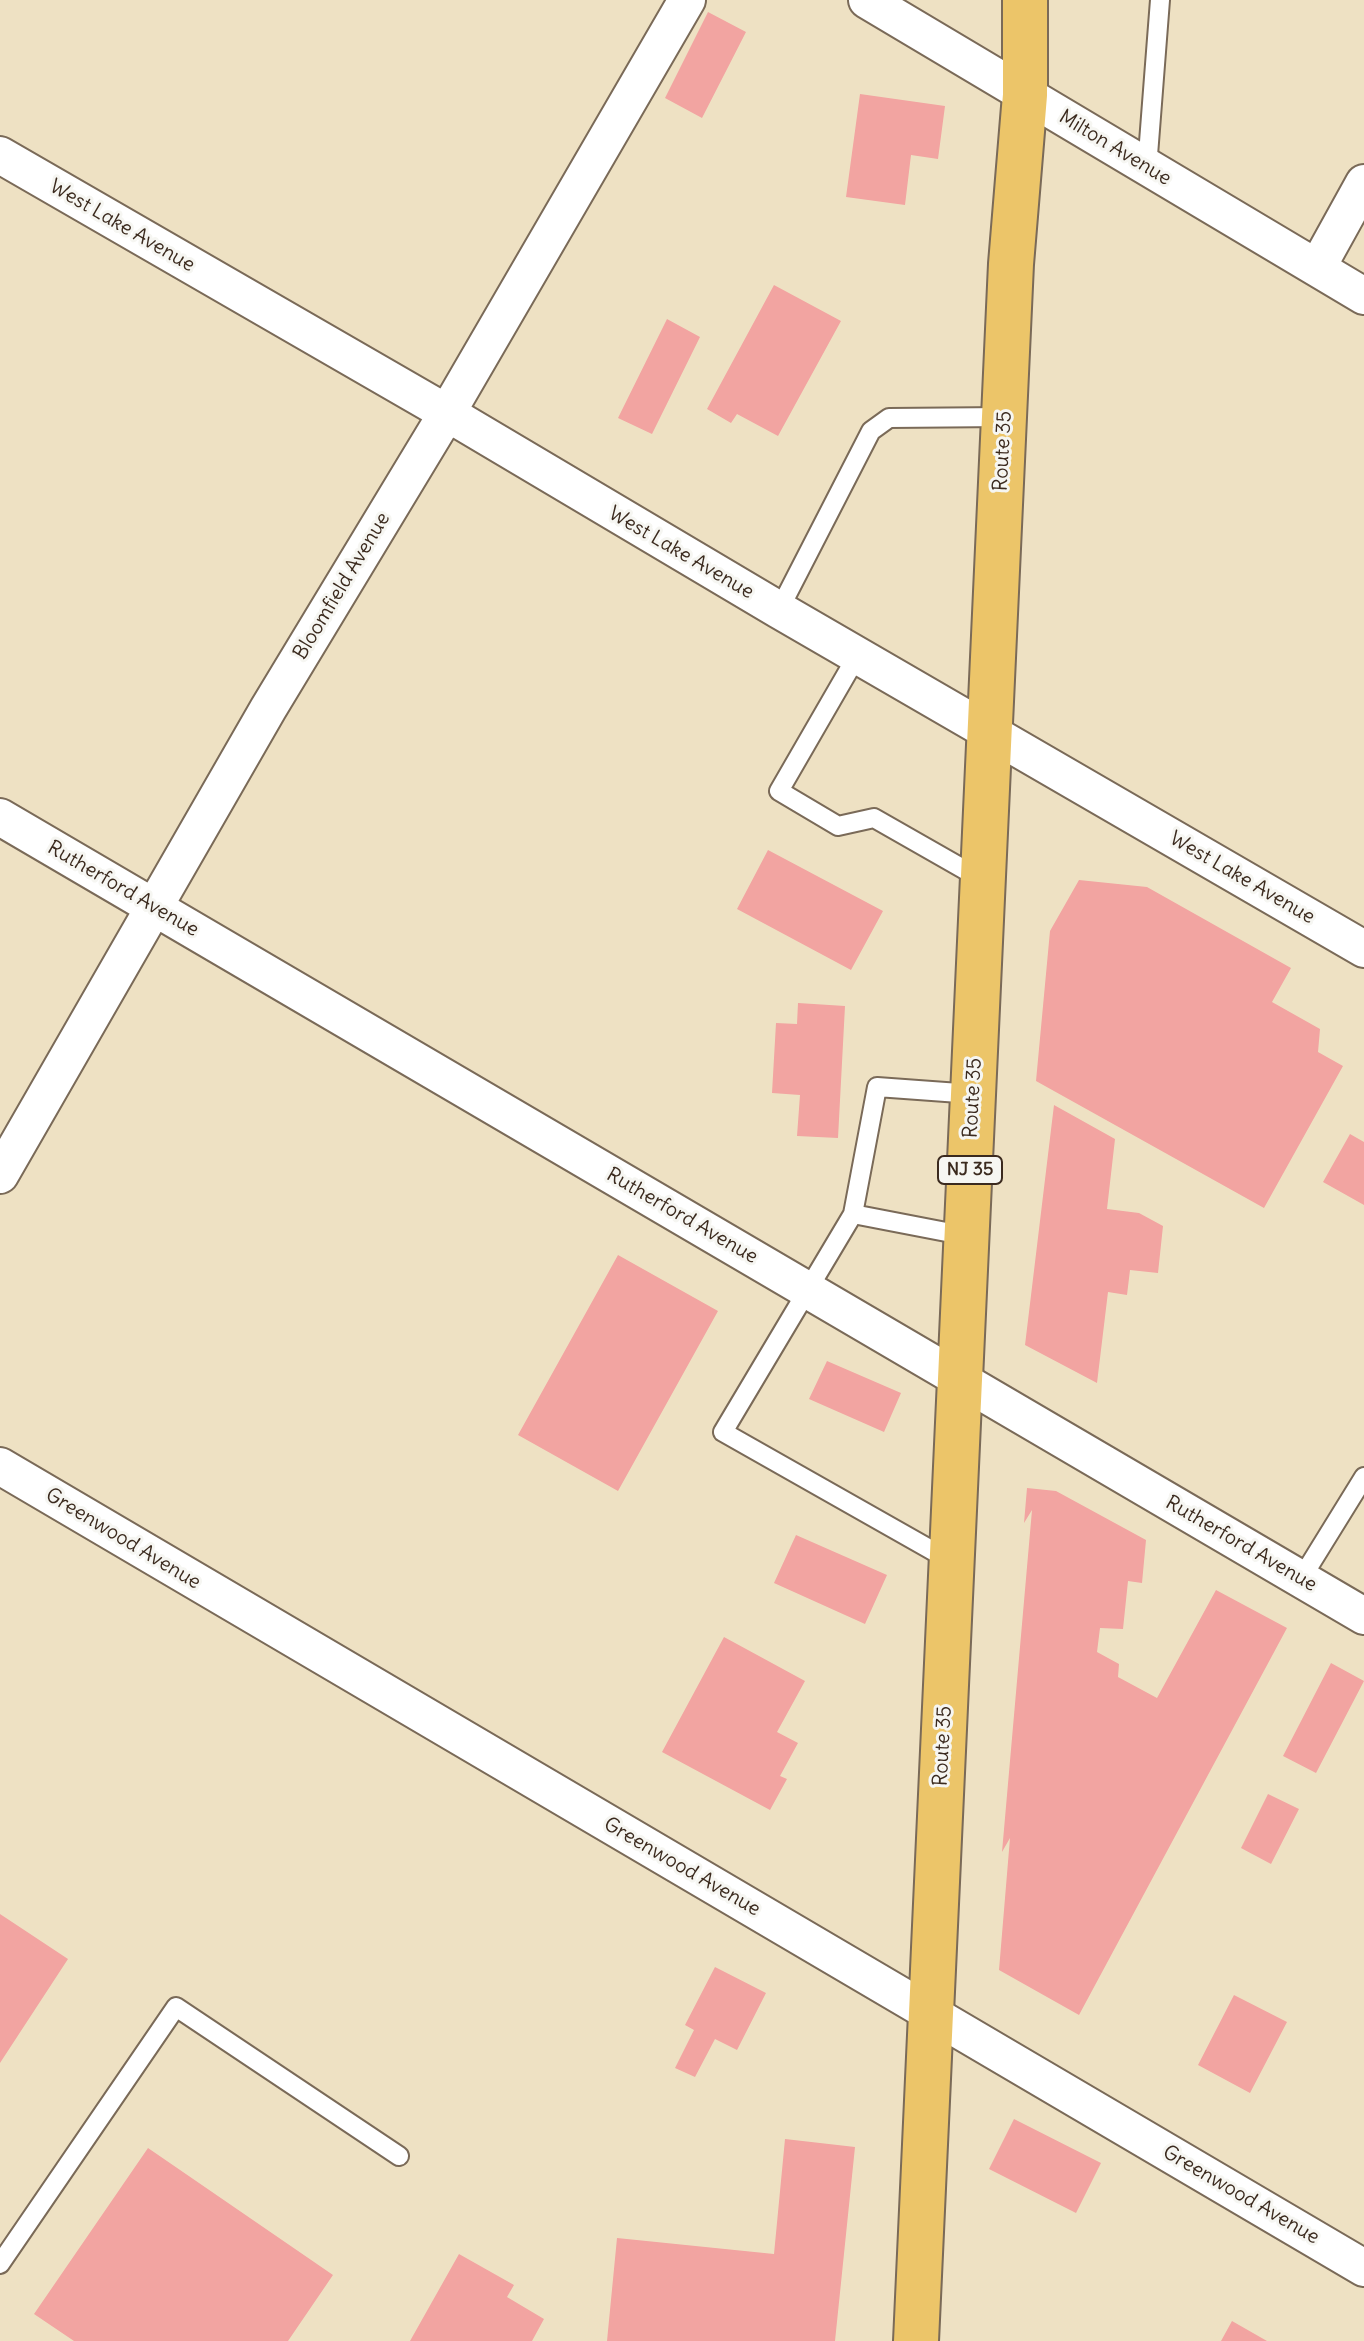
<!DOCTYPE html>
<html>
<head>
<meta charset="utf-8">
<style>
	body { margin:0 }
	canvas { display:block; background:#eee1c3 }
</style>
</head>
<body>
<canvas width="1364" height="2341"></canvas>
<script>
const ctx = document.querySelector('canvas').getContext('2d');
ctx.lineJoin = 'round';
function paint(path, color) {
  ctx.fillStyle = color;
  ctx.fill(path, 'evenodd');
}
function trace(path, color, width, dash) {
  ctx.strokeStyle = color;
  ctx.lineWidth = width;
  ctx.lineCap = dash ? 'butt' : 'round';
  ctx.setLineDash(dash || []);
  ctx.stroke(path);
}
function label(font, color, halo, rows, align = 'center') {
  ctx.font = font + ' Delius,sans-serif';
  ctx.lineWidth = 6;
  ctx.setLineDash([]);
  ctx.textBaseline = 'middle';
  ctx.strokeStyle = halo;
  ctx.fillStyle = color;
  for (const [text, x, y, turn = 0] of rows) {
    ctx.save();
    ctx.translate(x, y);
    ctx.rotate((+turn || 0) * Math.PI / 180);
    ctx.textAlign = isNaN(turn) ? turn : align;
    if (halo) ctx.strokeText(text, 0, 0);
    ctx.fillText(text, 0, 0);
    ctx.restore();
  }
}
const building = new Path2D(`
	M708,12L746,32L702,118L665,98Z
	M860,94L945,106L938,159L911,155L905,205L846,197Z
	M774,285L841,321L778,436L737,414L731,423L707,409Z
	M667,319L700,337L652,434L618,418Z
	M768,850L883,911L851,970L737,909Z
	M1079,880L1147,887L1291,968L1272,1002L1320,1029L1318,1052L1343,1066L1264,1208L1036,1081L1050,931Z
	M798,1003L845,1006L838,1138L797,1136L800,1095L772,1093L776,1023L797,1024Z
	M1054,1105L1115,1139L1107,1209L1139,1213L1163,1226L1158,1273L1130,1270L1127,1295L1108,1292L1097,1383L1025,1345Z
	M1350,1134L1364,1142V1205L1323,1182Z
	M618,1255L718,1311L618,1491L518,1435Z
	M827,1361L901,1393L884,1432L809,1399Z
	M1027,1488L1056,1491L1146,1540L1142,1583L1128,1581L1123,1629L1100,1628L1097,1652L1119,1664L1118,1677L1157,1698L1216,1590L1287,1628L1079,2015L999,1970L1010,1838L1002,1852L1032,1510L1024,1523Z
	M796,1535L887,1575L865,1624L774,1583Z
	M724,1637L805,1681L777,1732L798,1743L780,1776L787,1779L770,1810L662,1752Z
	M1331,1663L1364,1681L1316,1773L1283,1756Z
	M1268,1794L1299,1809L1271,1864L1241,1848Z
	M0,1914L68,1959L0,2063Z
	M715,1967L766,1993L737,2050L715,2039L695,2077L675,2068L694,2030L685,2025Z
	M1234,1995L1287,2022L1250,2093L1198,2065Z
	M1014,2119L1101,2163L1076,2213L989,2169Z
	M785,2139L855,2147L835,2341H607L617,2238L774,2254Z
	M148,2148L333,2275L288,2341H74L34,2314Z
	M459,2254L514,2285L507,2297L544,2319L532,2341H410Z
	M1232,2321L1267,2341H1221Z`);
const lane = new Path2D(`
	M1147,168L1160,0
	M779,610L871,431L889,418L1005,417
	M857,656L779,791L838,826L874,818L981,879
	M853,1214L967,1236
	M949,1560L723,1432L853,1214L877,1087L973,1094
	M1301,1579L1364,1477
	M0,2264L176,2007L399,2156`);
const street = new Path2D(`
	M867,0L1364,296
	M0,155L447,413L779,610L1364,949
	M1317,268L1364,183
	M0,817L1364,1616
	M0,1175L268,709L447,413L687,0
	M0,1466L1364,2268`);
const primary = new Path2D(`
	M916,2341L1011,264L1025,95V0`);
const shields = [
	[970,1170,64]
];
const shieldNames = [
	["NJ 35",970,1170]
];
const streetNames = [
	["Milton Avenue",1115,148,31],
	["West Lake Avenue",122,226,30],
	["Route 35",1003,451,-87],
	["West Lake Avenue",681,553,30],
	["Bloomfield Avenue",342,586,-59],
	["West Lake Avenue",1242,878,30],
	["Rutherford Avenue",123,889,30],
	["Route 35",973,1098,-87],
	["Rutherford Avenue",682,1216,30],
	["Greenwood Avenue",123,1539,31],
	["Rutherford Avenue",1241,1544,30],
	["Route 35",943,1746,-87],
	["Greenwood Avenue",682,1867,30],
	["Greenwood Avenue",1241,2195,30]
];
paint(building, '#f2a4a1');
trace(lane, '#7a6a58', 22);
trace(street, '#7a6a58', 40);
trace(primary, '#7a6a58', 48);
trace(lane, '#fff', 18);
trace(street, '#fff', 36);
trace(primary, '#ecc569', 44);
for (const [x, y, w] of shields) {
  const box = new Path2D();
  box.roundRect(x - w / 2, y - 14, w, 28, 6);
  ctx.fillStyle = '#f6f6f2';
  ctx.fill(box);
  trace(box, '#3b2a1e', 2);
}
label('bold 18px', '#3b2a1e', null, shieldNames);
label('20px', '#3b2a1e', '#f6f6f2', streetNames);
</script>
</body>
</html>
